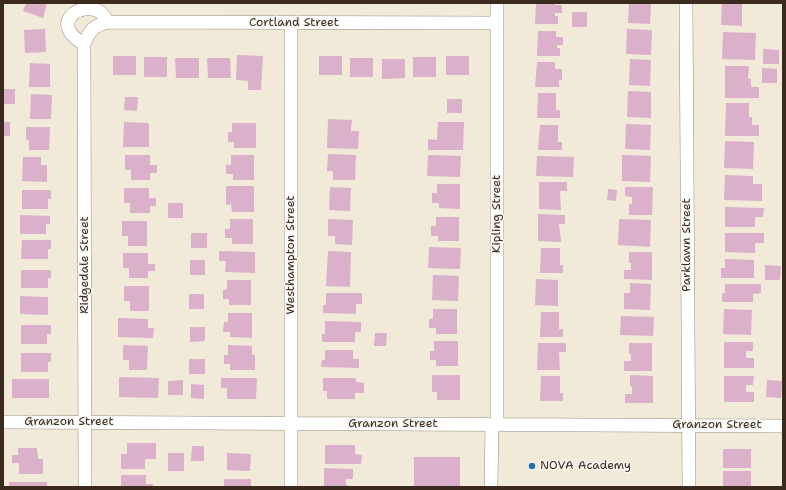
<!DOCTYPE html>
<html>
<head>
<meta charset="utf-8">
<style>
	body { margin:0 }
	#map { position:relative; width:786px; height:490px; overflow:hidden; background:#f2ead8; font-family:"Shantell Sans",sans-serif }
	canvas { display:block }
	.frame { position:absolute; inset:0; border:4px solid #3b2a1e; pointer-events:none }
</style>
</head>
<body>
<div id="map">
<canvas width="786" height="490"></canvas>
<div class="frame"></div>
</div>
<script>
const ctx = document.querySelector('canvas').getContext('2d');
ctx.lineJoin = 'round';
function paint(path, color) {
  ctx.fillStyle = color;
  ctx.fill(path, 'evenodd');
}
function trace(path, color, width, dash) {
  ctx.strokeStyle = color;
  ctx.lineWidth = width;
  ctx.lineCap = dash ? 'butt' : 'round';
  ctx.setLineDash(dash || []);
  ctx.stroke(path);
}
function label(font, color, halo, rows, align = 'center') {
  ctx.font = font + ' "Shantell Sans",sans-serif';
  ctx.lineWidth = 3;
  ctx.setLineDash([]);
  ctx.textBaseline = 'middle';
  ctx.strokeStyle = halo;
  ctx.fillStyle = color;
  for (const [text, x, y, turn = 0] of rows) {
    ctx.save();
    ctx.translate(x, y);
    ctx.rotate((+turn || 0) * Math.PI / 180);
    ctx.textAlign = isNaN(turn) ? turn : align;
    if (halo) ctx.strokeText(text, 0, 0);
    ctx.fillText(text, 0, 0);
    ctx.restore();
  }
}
const building = new Path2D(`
	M26,3H47L43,18L23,11Z
	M536,3H555V5H562V13H555V16H558V24H535Z
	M629,3H651L650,24L628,23Z
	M722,3H742V26L721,25Z
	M572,12H587V27H572Z
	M45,29L46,52L25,53L24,30Z
	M627,29L652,30L651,55L626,54Z
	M538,31H556V37H563V45H557V48H560V56H537Z
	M723,32L756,33L755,60L722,59Z
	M763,49L779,50V64H763Z
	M237,55L263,56L261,90H248V81L236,80Z
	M113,56H136V75H113Z
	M319,56H342V75H319Z
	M446,56H469V75H446Z
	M144,57H167V77H144Z
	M413,57H436V77H413Z
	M175,58H199V78H176Z
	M207,58H230L231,78H208Z
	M350,58H373V77H350Z
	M382,59H405V78L382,79Z
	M630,59L651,60L650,86L629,85Z
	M537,62H555V69H562V80H559V87H535Z
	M30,63L50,64V87H29Z
	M725,66H749L748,79H751V87H759V98H725Z
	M762,68L777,69V83H762Z
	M3,89H15V104H3Z
	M628,91L651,92V118L627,117Z
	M538,93H556V110H560V118H537Z
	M31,94L52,95L51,119H30Z
	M125,97H138L137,111L124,110Z
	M447,99H462V113H447Z
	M726,103H749V117H752V125H759V136H725Z
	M328,119L352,120L351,131H359L358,149L327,148Z
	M3,122H10V136H3Z
	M124,122L149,123V147H123Z
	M438,122H464L463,150H428V139L437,140Z
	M232,123H256V148H234V142H228V132H232Z
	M626,124L651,125L650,150L625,149Z
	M540,125H558V142H562V150H538Z
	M26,127H50L49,150H29V140H26Z
	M725,141L754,142L753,169L724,168Z
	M328,154L356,155L355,180H333V171H327Z
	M125,155H150V165H157V173H150V180H131V170H125Z
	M231,155H254V180H233V174H226V165H231Z
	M428,155L461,156L460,177L427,176Z
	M622,155L651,156L650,182L622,181Z
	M537,156L574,157L573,177L536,176Z
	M23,157H41V165H47V182L22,181Z
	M725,175L753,176V184H762V201L724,200Z
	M539,182H567V191H560L561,210L539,209Z
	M437,184H460V209L439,208V203H432V193H437Z
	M226,186H254V212H232L231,204L226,205Z
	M330,187L351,188L350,211L329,210Z
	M625,187H653L652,215H629V204H632V197L625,196Z
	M124,188H149V198H156V206H150V213H130V203H124Z
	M608,189L617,190L616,201L607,200Z
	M22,190H51V199H48V209H22Z
	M168,203H183V218H168Z
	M725,207L764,208L763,217H755V227H725Z
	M538,214L565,215V224H559L561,242L538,241Z
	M20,215L50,216V224H46V234H20Z
	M436,217H459V241H438V236H431V226H436Z
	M230,219H253V244H232V238H225V229H230Z
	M328,219L353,220L352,245L335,244V236H328Z
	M619,219L651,220L650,247L618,245Z
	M122,221H147V246H128V236H122Z
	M191,233H207V248H191Z
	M725,233H764V243H755V253L725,252Z
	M22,240H51V249H48V259H21Z
	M429,247L461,248L460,269L428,268Z
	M541,248H560V265H563V273H540Z
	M219,251L255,252V273L225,272L226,261H219Z
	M328,251L351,252L350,287L326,286Z
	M629,252H652V280L624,279V270H631V263H629Z
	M123,253H148V264H155V271H148V278H129V268H123Z
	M725,259L754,260V278H721V268H725Z
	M190,260H205V275H190Z
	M765,265L781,266L780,280H765Z
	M21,270H51V278H48V288H21Z
	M433,275L459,276L458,301L432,300Z
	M536,279L558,280V306L535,305Z
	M227,280H251V305H229V299H223V290L227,289Z
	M630,283L651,284L650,310L624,309V293H630Z
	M725,284H761V293L753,294V302H722V293H725Z
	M124,286H149V311H130V301H124Z
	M326,293H362V304H356V314L323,313V305H326Z
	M189,294H204V309H189Z
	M20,296L48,297V315L20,314Z
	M433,309H457V334H436V328H429V319H433Z
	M724,309L752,310L751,335L723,334Z
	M541,312H559V329H563V337H540Z
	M228,313H252V338L230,337V332H223L224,322H228Z
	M621,316L654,317L653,336L620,335Z
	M118,318L148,319V328H154L153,338L118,337Z
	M325,321L361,322V332H355V342H322V334H325Z
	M21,325H51V334H47V344H21Z
	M190,327H205V341L190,342Z
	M375,333H387L386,346H374Z
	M434,341H458V366H436V360H430V351H434Z
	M724,342H753V351H746V358H754V368H724Z
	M538,343H566V352H559L560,370H537Z
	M629,343H652V371H624V361H631V354H629Z
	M123,345L148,346L147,370H129V360H123Z
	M228,345L252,346V355H255V370H230V364H224V355H228Z
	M325,350H353V359H359V368L321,367L322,360H325Z
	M21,353H51V362H48V372H21Z
	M189,359H205V374H189Z
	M432,375H460V400H437V392H432Z
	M630,375L653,376V403H625V394H632V387L630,386Z
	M541,376H560V393H563V401H540Z
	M724,376H754L753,385H746V392H754V402H724Z
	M119,377L159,378L158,398L119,397Z
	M221,378H257L256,399H227V388H221Z
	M323,378H356V382L364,383V393H355V399H327V391H323Z
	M12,379H49V398H12Z
	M183,380V395H168V381Z
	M767,380L782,381L781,398L766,397Z
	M191,384L204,385V399L191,398Z
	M127,443H156V459H145V469H121V454H127Z
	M325,445H355V454L362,455L361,464H325Z
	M192,446H204V461H191Z
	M18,448H37L38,459H43V474H19V463H12V455H18Z
	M723,449H751V468H723Z
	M168,453H184V471H168Z
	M227,453L251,454L250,471L227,470Z
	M414,457H460V487H414Z
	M324,468L353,469V479H346V485H348V487H324Z
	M723,471H751V487H723Z
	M121,475H146V484H153V487H121Z
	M224,479H251V487H224Z
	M9,482H47V487H9Z`);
const minor = new Path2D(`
	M686,3L689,487
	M84,44C48,24 80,0 100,12C103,14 106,19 108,22
	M3,422L783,426
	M497,425V3
	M85,487L84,44C90,30 93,26 108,22L497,23
	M291,487V22
	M491,487L492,424`);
const markers = [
	[532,466,4,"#1f6fb2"]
];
const streetNames = [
	["Cortland Street",294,23],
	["Kipling Street",497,214,-90],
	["Parklawn Street",687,245,-90],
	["Westhampton Street",291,255,-90],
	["Ridgedale Street",85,265,-90],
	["Granzon Street",69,422],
	["Granzon Street",393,424],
	["Granzon Street",717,425]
];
const poiNames = [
	["NOVA Academy",540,466]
];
paint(building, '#dab0cb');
trace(minor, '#968a7b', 14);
trace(minor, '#fff', 13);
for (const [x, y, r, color] of markers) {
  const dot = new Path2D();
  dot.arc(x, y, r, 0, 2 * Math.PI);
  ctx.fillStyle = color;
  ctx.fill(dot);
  trace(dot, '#f6f6f2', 1.5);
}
label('12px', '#3b2a1e', '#f6f6f2', streetNames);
label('12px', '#3b2a1e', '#f6f6f2', poiNames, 'left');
</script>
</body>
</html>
